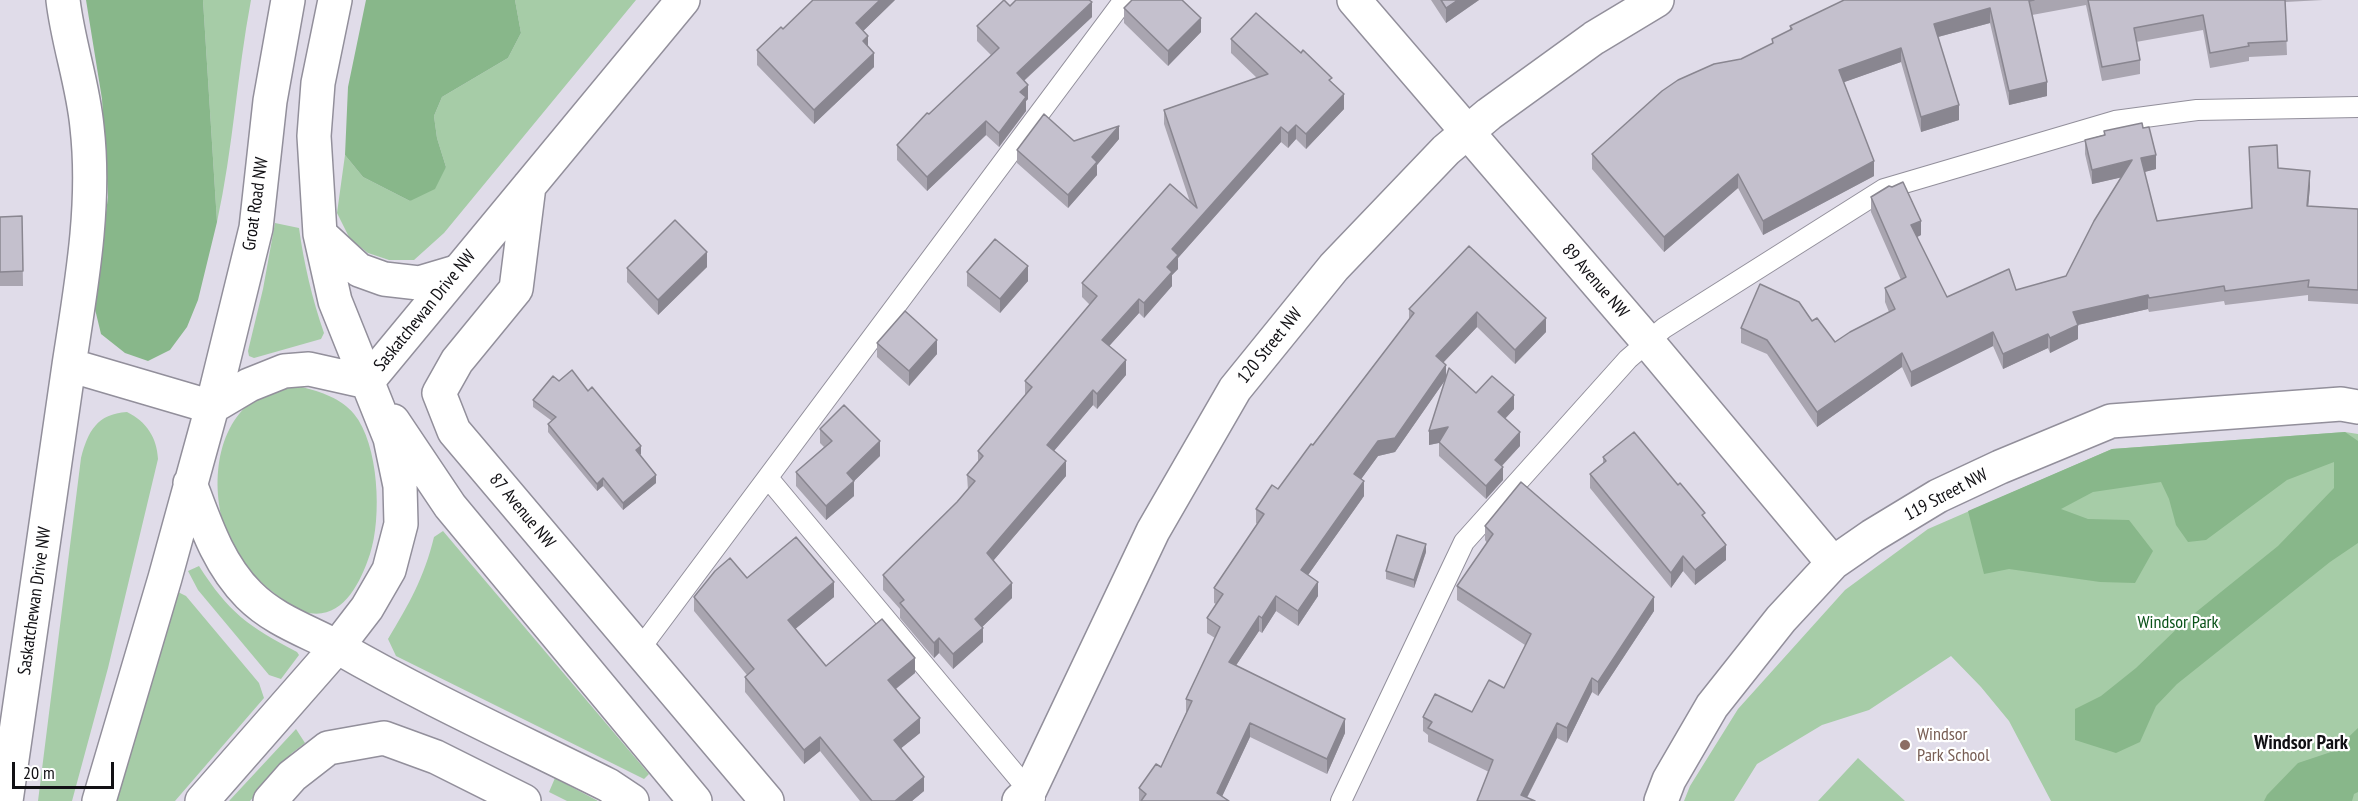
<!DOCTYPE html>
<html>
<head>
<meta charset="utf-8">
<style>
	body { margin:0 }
	#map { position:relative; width:2358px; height:801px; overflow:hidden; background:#e0dce9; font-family:"PT Sans Narrow",sans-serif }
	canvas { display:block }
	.scale { position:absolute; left:12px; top:762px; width:102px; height:27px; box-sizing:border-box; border:3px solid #111014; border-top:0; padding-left:8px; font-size:18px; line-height:21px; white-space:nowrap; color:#111014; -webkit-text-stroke:4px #fff; paint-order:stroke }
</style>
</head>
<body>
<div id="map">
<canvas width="2358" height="801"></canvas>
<div class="scale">20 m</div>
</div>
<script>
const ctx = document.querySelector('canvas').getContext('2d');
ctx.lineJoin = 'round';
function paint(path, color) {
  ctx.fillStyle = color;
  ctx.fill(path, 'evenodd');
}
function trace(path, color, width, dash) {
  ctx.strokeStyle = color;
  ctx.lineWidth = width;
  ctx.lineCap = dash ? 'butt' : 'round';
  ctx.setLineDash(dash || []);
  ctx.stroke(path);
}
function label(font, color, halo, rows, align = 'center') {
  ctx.font = font + ' "PT Sans Narrow",sans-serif';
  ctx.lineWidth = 4.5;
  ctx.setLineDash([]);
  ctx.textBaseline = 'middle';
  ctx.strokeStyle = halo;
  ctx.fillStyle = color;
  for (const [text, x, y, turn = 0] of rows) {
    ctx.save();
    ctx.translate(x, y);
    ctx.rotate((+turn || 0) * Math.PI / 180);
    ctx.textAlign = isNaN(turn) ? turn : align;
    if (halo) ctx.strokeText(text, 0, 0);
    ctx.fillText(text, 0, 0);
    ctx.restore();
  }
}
const green = new Path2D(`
	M203,0H251C237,74 233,149 217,222Z
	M515,0H636L444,233L414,260H389L368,253L350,239L337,213L345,155L363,177L410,201L446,167L437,138L434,116L442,97L508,58L521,33Z
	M275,223L299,228C304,264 312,298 324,333L321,339L254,358L249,356L248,351L263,289Z
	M302,387C321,392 341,398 354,414C379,444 382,518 370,554C358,590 336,631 290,606C283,602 276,594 269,589C249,572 230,549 223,523C210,475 219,411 271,391C280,388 293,388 302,387Z
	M127,412C147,422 157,438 158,459L108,668L72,801H38L81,458C88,431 97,414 127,412Z
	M2345,432L2358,434V801H2051L2009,721L1981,687L1951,656L1869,710L1822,725L1757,764L1734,801H1684L1690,786L1738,709L1845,590L1928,529L2112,449Z
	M443,531L649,774L644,779L396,656L388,639C409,604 424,578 434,537Z
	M199,566C229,613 248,626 297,652L299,655L281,679L269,675L198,590L188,571Z
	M178,592L186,596L259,683L264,698L175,801H117Z
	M296,729L305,743L292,753L250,801H229Z
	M1858,758L1905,801H1818Z
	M555,778L598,801H567L549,792Z`);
const forest = new Path2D(`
	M86,0H203L217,222L198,300L187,327L170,350L148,361L125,353L101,334L94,305L108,197L102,99Z
	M366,0H515L521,33L508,58L442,97L434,116L437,138L446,167L435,189L410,201L363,177L345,155L348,87Z
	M2345,432L2358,441V543L2330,562L2177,684L2156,706L2140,742L2116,753L2075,740V709L2101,696L2136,668L2185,621L2278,546L2334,488V462L2287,480L2206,540L2188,542L2176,525L2169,499L2161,482L2093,492L2061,509L2088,519L2129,520L2153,551L2135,583L2100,582L2009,569L1984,574L1968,511L2112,449Z
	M2358,728V792L2354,794L2352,801H2264L2267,795L2298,763L2334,751Z`);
const lane = new Path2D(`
	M768,478L1035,798
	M639,650L1124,0
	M1341,801L1464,542L1628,359L1664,328L1884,189L2115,121L2197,110L2358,107`);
const street = new Path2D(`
	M63,0C68,43 83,84 87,127C96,206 81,287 69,365
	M1354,0L1648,342L1833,563
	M529,186L516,289L457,361L439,393L454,431L767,801
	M367,382L683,0
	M6,801L69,365L212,407
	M270,801L292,776L328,748L384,738L436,757L524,801
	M1661,801L1669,780L1712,706L1781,619L1833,563L1872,536L1938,496L2000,467L2111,421L2341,404L2358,407`);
const secondary = new Path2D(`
	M320,234L359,270L384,279L419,283L456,272
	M212,407L249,385L284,371L309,369L367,382
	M393,421L450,506L695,801
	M190,483C205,523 218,564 249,595C275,621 308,631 339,648C426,698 518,740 608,785L632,801
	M99,801L165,578L212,407L256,228L270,101L288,0
	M202,801L337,647L367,608L389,570L401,524L400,486L390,438L335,301L320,234L314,136L318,83L335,0
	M1019,801L1029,792L1153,531L1235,389L1334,267L1446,150L1489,114L1594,38L1657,0`);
const wall = new Path2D(`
	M895,0L863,31L874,67L814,124L757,65V50L783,29Z
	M1431,0H1479L1446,23Z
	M1844,0H2323L2285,2L2287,55L2249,57V61L2210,68L2203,30L2136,42L2140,60V74L2102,81L2086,5L2032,15L2047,96L2009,105L1990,23L1938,37L1959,120L1921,132L1901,62L1844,82L1874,176L1763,235L1738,188L1664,252L1592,169V154L1741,59L1772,44V39L1790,30V26Z
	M1010,6L1092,17L1024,81L1028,99L1026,101V111L999,147L986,135L927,191L897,160V145L991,55L977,41V26Z
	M1124,8L1201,32L1168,66L1124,23Z
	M1231,39L1332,83L1344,109L1306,149L1296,139L1288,148L1281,142L1178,258V269L1172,275V286L1144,318L1139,313L1109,346L1126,375L1097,409L1093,405L1054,451L1066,476L993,561L1012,598L982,627L983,642L953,669L939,653L934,658L900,618V609L883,590V575L957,502L968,490L967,475L978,462V451L1025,395V381L1090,305L1082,297V283L1190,202L1164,124V110L1257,78L1231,53Z
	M2104,131L2156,169L2144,172L2157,221L2251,208L2249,147L2278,168L2310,186L2308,206L2358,209V304L2308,301V295L2225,305L2224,301L2149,312L2148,309L2078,325V339L2050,353L2048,348L2003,369L1993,346L1911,387L1902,367L1817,427L1767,354L1741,343V328L1812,321L1835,342L1889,312L1885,302V288L1901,280L1871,212V197L1921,235L1917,237L1947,297L2016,290L2066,276L2122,177L2092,184L2085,154V140L2104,135Z
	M1119,139L1097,165V175L1068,208L1017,163V150L1074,141Z
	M22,216L23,286H0V217Z
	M1469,246L1546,332L1515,364L1477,327L1444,362L1446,378L1476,393L1514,409L1505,419L1520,446L1502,466L1503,480L1486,499L1439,456V443L1429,445L1445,380L1395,452L1378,456L1361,479L1364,496L1308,575L1318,596L1298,626L1276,611L1262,633L1259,631L1236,665L1345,733L1327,774L1250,737L1222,796L1229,801H1139V788L1161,767L1186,713V699L1215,638L1207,633V618L1216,604L1214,603V588L1257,524L1256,523V509L1278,489L1409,320V309Z
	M707,267L658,315L627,282V268Z
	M967,272L1028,281L1000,313L967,286Z
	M877,343L937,354L909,386L877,357Z
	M533,400L641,454L639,455L656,483L623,510L603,486L597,491L548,432V424L552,421L533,407Z
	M820,429L880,456L854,481V496L826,520L796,486V472L824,447L820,443Z
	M1603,457L1705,519L1726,560L1695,585L1683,571L1671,588L1590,488V474L1603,463Z
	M1485,526L1654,611L1598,696L1592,692L1567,743L1557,738L1527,798L1477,801L1489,772L1428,742V735L1423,731V717L1472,712L1504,688L1525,645L1457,600V586L1487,543L1485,540Z
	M1426,552L1414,588L1386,579V571Z
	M747,578L834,597L795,629L826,666L915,673L896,689L920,733L901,748L924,791L912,801H860L820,751L804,764L745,692V677L747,675L694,611V597Z`);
const shadedWall = new Path2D(`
	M880,0H895L856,38V23Z
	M1458,0H1479L1446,23V8Z
	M1092,2V17L1017,87V73Z
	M1990,8V23L1934,38V24Z
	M1201,18V32L1168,66V51Z
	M868,36V51L863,41Z
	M1901,48V62L1839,84V70Z
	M874,53V67L814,124V110Z
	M2047,82V96L2009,105V91Z
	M1028,85V99L1026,101V111L999,147V133L1020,92Z
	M1344,94V109L1306,149V134Z
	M1959,105V120L1921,132V117Z
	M986,121V135L927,191V177Z
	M1296,125V139L1288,148V133Z
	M1119,126V139L1097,165V175L1068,208V195L1092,157Z
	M1281,127V142L1178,258V269L1172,275V286L1144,318V303L1172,249Z
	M2156,155V169L2141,173V158Z
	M2132,160V175L2092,184V170Z
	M1874,161V176L1763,235V221Z
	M2310,171V186L2307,220V206Z
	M1738,174V188L1664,252V237Z
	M1921,221V235L1911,240V225Z
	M707,252V267L658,315V300Z
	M1028,266V281L1000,313V299Z
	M2148,295V309L2073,326V312Z
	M1139,299V313L1102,354V340Z
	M1477,312V327L1436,370V356Z
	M1546,318V332L1515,364V350Z
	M2078,325V339L2050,353V338Z
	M1993,332V346L1911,387V372Z
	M2048,334V348L2003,369V354Z
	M937,340V354L909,386V371Z
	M1902,353V367L1817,427V412Z
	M1126,360V375L1097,409V394Z
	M1446,365V379L1395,452L1378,456L1354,489V474L1378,441Z
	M1093,390V405L1047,459V445Z
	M1514,395V409L1498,426V412Z
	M1448,427V441L1429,445V431Z
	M1520,432V446L1495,473V460Z
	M880,441V456L850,485L854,481V496L826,520V506L847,473Z
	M641,446V454L636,458V450Z
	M1066,461V476L987,568V553Z
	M1503,467V480L1486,499V486Z
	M656,475V483L623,510V503Z
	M603,478V486L597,491V484Z
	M1364,481V496L1301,585V570Z
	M1426,544V552L1414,588V580Z
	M1726,545V560L1695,585V570Z
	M1683,556V571L1671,588V573Z
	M834,582V597L788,635V620Z
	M1318,582V596L1298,626V611Z
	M1012,583V598L975,634V619Z
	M1276,596V611L1262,633V618Z
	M1654,597V611L1598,696V682Z
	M1259,616V631L1229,676V662Z
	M983,628V642L953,669V654Z
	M939,638V653L934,658V643Z
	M915,658V673L888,695V680Z
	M1592,678V692L1567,743V728Z
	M920,718V733L894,754V740Z
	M1345,719V733L1327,774V759Z
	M1250,723V737L1220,801L1217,793Z
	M1557,723V738L1525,801L1521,795Z
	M820,737V751L804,764V750Z
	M924,777V791L912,801H895Z`);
const building = new Path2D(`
	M813,0H880L856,23L868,36L863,41L874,53L814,110L757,50L781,27L783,29Z
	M1004,0L1010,6L1016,0H1089L1092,2L1017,73L1028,85L1020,92L1026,97L999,133L986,121L927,177L897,145L927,113L929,114L999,48L977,26Z
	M1132,0H1182L1201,18L1168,51L1124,8Z
	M1441,0H1458L1446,8Z
	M1844,0H2034L2029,1L2047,82L2009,91L1990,8L1934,24L1959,105L1921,117L1901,48L1839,70L1874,161L1763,221L1738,174L1664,237L1592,154L1662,91L1678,80L1714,64L1741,59L1773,43L1772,39L1792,29L1790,26Z
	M2088,0H2285L2287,41L2248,43L2249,46L2210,53L2203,15L2134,28L2140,60L2102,67Z
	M1256,13L1301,53L1303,50L1332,78L1329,80L1344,94L1306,134L1296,125L1288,133L1281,127L1172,249L1178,255L1167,267L1172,272L1144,303L1139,299L1102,340L1126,360L1097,394L1093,390L1047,445L1066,461L987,553L1012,583L975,619L983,628L953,654L939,638L934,643L900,603L904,600L883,575L957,502L975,481L967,475L983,456L978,451L1032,387L1025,381L1097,296L1082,283L1170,184L1197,208L1164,110L1268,74L1231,39Z
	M1044,114L1074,141L1119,126L1092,157L1097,162L1068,195L1017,150Z
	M2142,123L2143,128L2149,127L2156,155L2141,158L2157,221L2252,208L2249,147L2277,145L2278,168L2310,171L2307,206L2358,209V290L2308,287L2309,280L2225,291L2224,286L2149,298L2148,295L2073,312L2078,325L2050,338L2048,334L2003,354L1993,332L1911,372L1902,353L1817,412L1767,340L1741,328L1760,284L1799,302L1812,321L1817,318L1835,342L1850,332L1895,309L1885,288L1906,277L1871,197L1889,186L1892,187L1903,182L1921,221L1911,225L1947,297L2009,269L2016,290L2066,276L2094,221L2132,160L2092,170L2085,140L2105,135L2104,131Z
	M22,216L23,271L0,272V217Z
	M675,220L707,252L658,300L627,268Z
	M995,239L1028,266L1000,299L967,272Z
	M1469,246L1546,318L1515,350L1477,312L1436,356L1446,365L1395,438L1378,441L1354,474L1364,481L1301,570L1318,582L1298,611L1276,596L1262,618L1259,616L1229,662L1345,719L1327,759L1250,723L1217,793L1229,801H1141L1146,794L1139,788L1156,764L1161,767L1192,701L1186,699L1220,627L1207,618L1223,594L1214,588L1264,514L1256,509L1272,485L1278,489L1311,444L1313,445L1414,313L1409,309Z
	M905,311L937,340L909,371L877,343Z
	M1449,368L1476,393L1492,376L1514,395L1498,412L1520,432L1495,460L1503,467L1486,486L1439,442L1448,427L1429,431Z
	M572,370L588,391L592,387L641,446L636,450L656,475L623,503L603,478L597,484L548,424L556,417L533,400L553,376L559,381Z
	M844,405L880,441L847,473L854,481L826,506L796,472L832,441L820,429Z
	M1634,432L1678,485L1680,483L1705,513L1702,515L1726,545L1695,570L1683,556L1671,573L1590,474L1606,461L1603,457Z
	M1521,482L1654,597L1598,682L1592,678L1567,728L1557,723L1521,795L1535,801H1477L1493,760L1428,728L1432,722L1423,717L1435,694L1472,712L1489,680L1504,688L1531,634L1457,586L1493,534L1485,526Z
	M1397,535L1426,544L1414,580L1386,571Z
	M796,537L834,582L788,620L826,666L882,619L915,658L888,680L920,718L894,740L924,777L895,801H872L820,737L804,750L745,677L754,669L694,597L715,571L730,558L747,578Z`);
const markers = [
	[1905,745,6,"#8d6e63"]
];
const streetNames = [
	["Groat Road NW",256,204,-82],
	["89 Avenue NW",1595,281,49],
	["Saskatchewan Drive NW",425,311,-51],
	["120 Street NW",1270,346,-51],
	["119 Street NW",1946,495,-28],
	["87 Avenue NW",522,511,50],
	["Saskatchewan Drive NW",35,601,-82]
];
const parkNames = [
	["Windsor Park",2178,623]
];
const educationNames = [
	["Windsor",1917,735],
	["Park School",1917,756]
];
const neighbourhoodNames = [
	["Windsor Park",2301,743]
];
paint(green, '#a6cca7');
paint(forest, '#88b78a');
trace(lane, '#928f9b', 22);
trace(street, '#928f9b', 36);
trace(secondary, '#928f9b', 36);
trace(lane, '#fff', 20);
trace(street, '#fff', 33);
trace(secondary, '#fff', 33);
paint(wall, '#a9a5b0');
paint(shadedWall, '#898690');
paint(building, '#c4c0cd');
trace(building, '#898690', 1.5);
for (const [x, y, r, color] of markers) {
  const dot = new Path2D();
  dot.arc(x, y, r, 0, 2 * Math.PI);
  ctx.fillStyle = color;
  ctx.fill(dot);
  trace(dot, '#fff', 2);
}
label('18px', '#111014', '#fff', streetNames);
label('18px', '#095218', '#fff', parkNames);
label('18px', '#785e54', '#fff', educationNames, 'left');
label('bold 20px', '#111014', '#fff', neighbourhoodNames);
</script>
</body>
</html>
